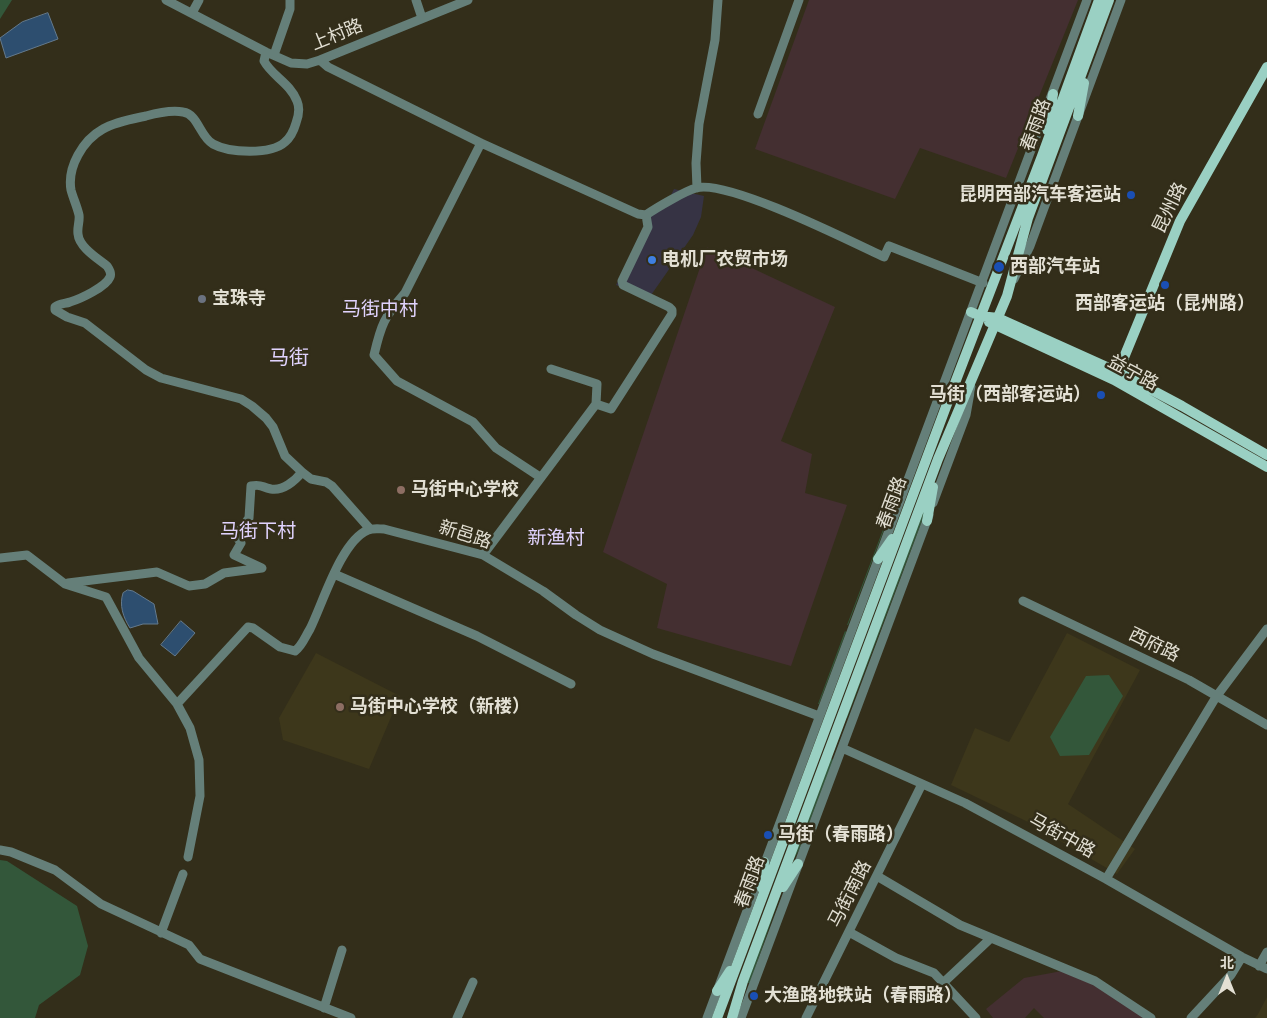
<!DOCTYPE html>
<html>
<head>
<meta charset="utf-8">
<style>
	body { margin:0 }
	#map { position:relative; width:1267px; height:1018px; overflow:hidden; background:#332e1a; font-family:Montserrat,"Noto Sans SC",sans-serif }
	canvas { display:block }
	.north { position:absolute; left:1202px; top:953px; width:50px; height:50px; -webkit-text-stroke:4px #332e1a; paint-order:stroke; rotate:0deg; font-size:14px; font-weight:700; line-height:20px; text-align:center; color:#e3e0d4 }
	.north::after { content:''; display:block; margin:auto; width:18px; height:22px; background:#e3e0d4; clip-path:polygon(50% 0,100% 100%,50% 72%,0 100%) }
</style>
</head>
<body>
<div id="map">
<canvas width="1267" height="1018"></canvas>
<div class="north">北</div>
</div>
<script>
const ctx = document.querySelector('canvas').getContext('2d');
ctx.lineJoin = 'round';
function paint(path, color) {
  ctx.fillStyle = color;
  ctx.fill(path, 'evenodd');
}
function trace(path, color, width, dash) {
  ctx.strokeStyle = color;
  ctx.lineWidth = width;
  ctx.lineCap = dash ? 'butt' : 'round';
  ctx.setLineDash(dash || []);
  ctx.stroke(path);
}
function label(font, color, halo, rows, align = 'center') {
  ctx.font = font + ' Montserrat,"Noto Sans SC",sans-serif';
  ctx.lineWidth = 5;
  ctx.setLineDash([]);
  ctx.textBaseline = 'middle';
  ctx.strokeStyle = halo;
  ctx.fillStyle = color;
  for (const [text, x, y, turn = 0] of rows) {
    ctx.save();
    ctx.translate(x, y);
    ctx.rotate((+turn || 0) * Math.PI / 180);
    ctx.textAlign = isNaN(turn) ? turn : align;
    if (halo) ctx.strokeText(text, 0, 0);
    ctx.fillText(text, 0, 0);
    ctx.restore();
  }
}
const commercial = new Path2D(`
	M674,189L704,196L701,217L693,235L649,298L616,285L648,220L652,208L667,203Z`);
const industrial = new Path2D(`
	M809,0H1078L1006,178L920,148L895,199L755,149Z
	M707,247L835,307L781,441L812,454L805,493L847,505L791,666L657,628L667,584L603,552Z
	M1062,971L1096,986L1148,1018H1044L1034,1008L1025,1018H993L986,1009L1024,978Z`);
const built = new Path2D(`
	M1067,633L1140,670L1068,804L1135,849L1117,874L1026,821L951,785L975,728L1009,742Z
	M316,653L400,696L369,769L283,740L279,718Z
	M1267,997V1018H1255L1258,1014Z`);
const green = new Path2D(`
	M0,0H12L0,19Z
	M925,507L922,521L847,718H846Z
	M887,519H888L848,625H847Z
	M845,631L846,632L819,704H818Z
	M1109,675L1123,696L1089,755L1060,756L1050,737L1086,676Z
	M831,758L833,760L799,850L791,864Z
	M0,860L7,861L77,906L88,946L80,975L39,1005L35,1018H0Z
	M781,893L750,983H747L775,903Z`);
const water = new Path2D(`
	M48,13L58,39L6,58L0,38L22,22Z
	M128,590L133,591L154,604L158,624H143L130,628C123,617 119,605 123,593Z
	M181,621L195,633L175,656L161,645Z`);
const minor = new Path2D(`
	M166,0L266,52L291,63L307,64L320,60L468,0
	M416,0L422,18
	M192,13L199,0
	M266,52L264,61C272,76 290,83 297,101C300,108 299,115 296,123C294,130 291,137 285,142C271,155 229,153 213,144C200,137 198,114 183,112C172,110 157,113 146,116C132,119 115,122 103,129C83,140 67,167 71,190C73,198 77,206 79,215C80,221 77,227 78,234C79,247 97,258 107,266C109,269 112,273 110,277C106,287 80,299 70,302C65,304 60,303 55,307V310L67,317L85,323L146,370L161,378L241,399L252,406L266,418L273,427L285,456L302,472L311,479L326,482L332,486L370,529
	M274,55L290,9V0
	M320,60L328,67L481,143L638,214L646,215C656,208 685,191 696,188C727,179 850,241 884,257L889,246L983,283
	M758,114L799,0
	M481,143L405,293C384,317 381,325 374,355L397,381L473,422L496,448L540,477
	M697,188L696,163L699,124L715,40L718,0
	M1014,279L1030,246L1121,0
	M596,404L611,409L672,314V310L669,307L623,285L622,281L648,227L646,215
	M933,503L966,415L971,387
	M483,555L596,404L597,384L551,369
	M0,558L27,555L65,584L106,597L139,658L177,704L190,728L199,760L200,796L188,857
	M334,574L477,636L571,684
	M68,583L157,572L189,586L205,584L224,573L262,568L234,555L241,543L236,536L249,518L251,486C262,484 261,487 271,489C283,491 295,481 302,472
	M1023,601L1189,680L1267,725
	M177,704L248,627L253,628L280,647L295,651C302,646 305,637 310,629C323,603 341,541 368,530C373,528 379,529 384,529L483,555L543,591L576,615L600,630L653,654L819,716
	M842,748L965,803L1106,879L1242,957L1267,969
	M0,850L11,852L55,870L101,904L189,945L200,959L351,1018
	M877,876L960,925L1095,981L1151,1018
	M1106,879L1216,697L1267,629
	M849,932L896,958L934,973L976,1018
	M161,933L183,874
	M1259,966L1267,952
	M943,983L991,938
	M324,1008L342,950
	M457,1018L473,982
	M707,1018L1087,0
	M741,1018L929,515
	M806,1018L922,784
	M1191,1018L1231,975L1242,957`);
const major = new Path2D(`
	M1078,116L1084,83
	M1047,130L1053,94
	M971,312L980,316L998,318L1118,372L1182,406L1267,455
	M989,322L1114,380L1267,467
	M1118,372L1180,221L1267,67
	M927,521L933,487
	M878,559L892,539
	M783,887L798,864
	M762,888L764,862
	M717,991L730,971
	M717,1018L950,396L1042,156L1099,0
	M732,1018L743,981L938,459L1007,296L1028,218L1109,0`);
const markers = [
	[1131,195,5,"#1a4fb4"],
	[652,260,5,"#3f7fe0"],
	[999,267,6,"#1a4fb4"],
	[1165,285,5,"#1a4fb4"],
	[202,299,5,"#6b7280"],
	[1101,395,5,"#1a4fb4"],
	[401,490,5,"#8d6e63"],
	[340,707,5,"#8d6e63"],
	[768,835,5,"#1a4fb4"],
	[754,996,5,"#1a4fb4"]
];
const streetNames = [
	["上村路",337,35,-22],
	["春雨路",1036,125,-70],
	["昆州路",1170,208,-64],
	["益宁路",1133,373,28],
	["春雨路",892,503,-70],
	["新邑路",465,535,18],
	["西府路",1154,645,26],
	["马街中路",1062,836,29],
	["春雨路",750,882,-70],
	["马街南路",850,894,-63]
];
const poiNames = [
	["昆明西部汽车客运站",1121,195,"right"],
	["电机厂农贸市场",662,260],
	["西部汽车站",1010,267],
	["宝珠寺",212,299],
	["西部客运站（昆州路）",1165,304,"center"],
	["马街（西部客运站）",1091,395,"right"],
	["马街中心学校",411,490],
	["马街中心学校（新楼）",350,707],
	["马街（春雨路）",778,835],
	["大渔路地铁站（春雨路）",764,996]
];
const neighbourhoodNames = [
	["马街中村",380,309],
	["马街下村",258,531],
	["新渔村",556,538]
];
const quarterNames = [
	["马街",289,358]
];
paint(commercial, '#363344');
paint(industrial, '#442f31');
paint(built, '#3d371b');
paint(green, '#33573a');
paint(water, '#2d4e6f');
trace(water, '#647a8d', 1);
trace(minor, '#657f79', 9);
trace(major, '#9ad0c3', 10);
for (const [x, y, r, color] of markers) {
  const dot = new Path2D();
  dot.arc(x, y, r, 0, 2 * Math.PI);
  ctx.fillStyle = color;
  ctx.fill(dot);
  trace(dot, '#332e1a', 2);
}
label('18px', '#e3e0d4', '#332e1a', streetNames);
label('bold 18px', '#e3e0d4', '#332e1a', poiNames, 'left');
label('19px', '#e1d3fe', '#332e1a', neighbourhoodNames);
label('20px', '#e1d3fe', '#332e1a', quarterNames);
</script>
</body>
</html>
